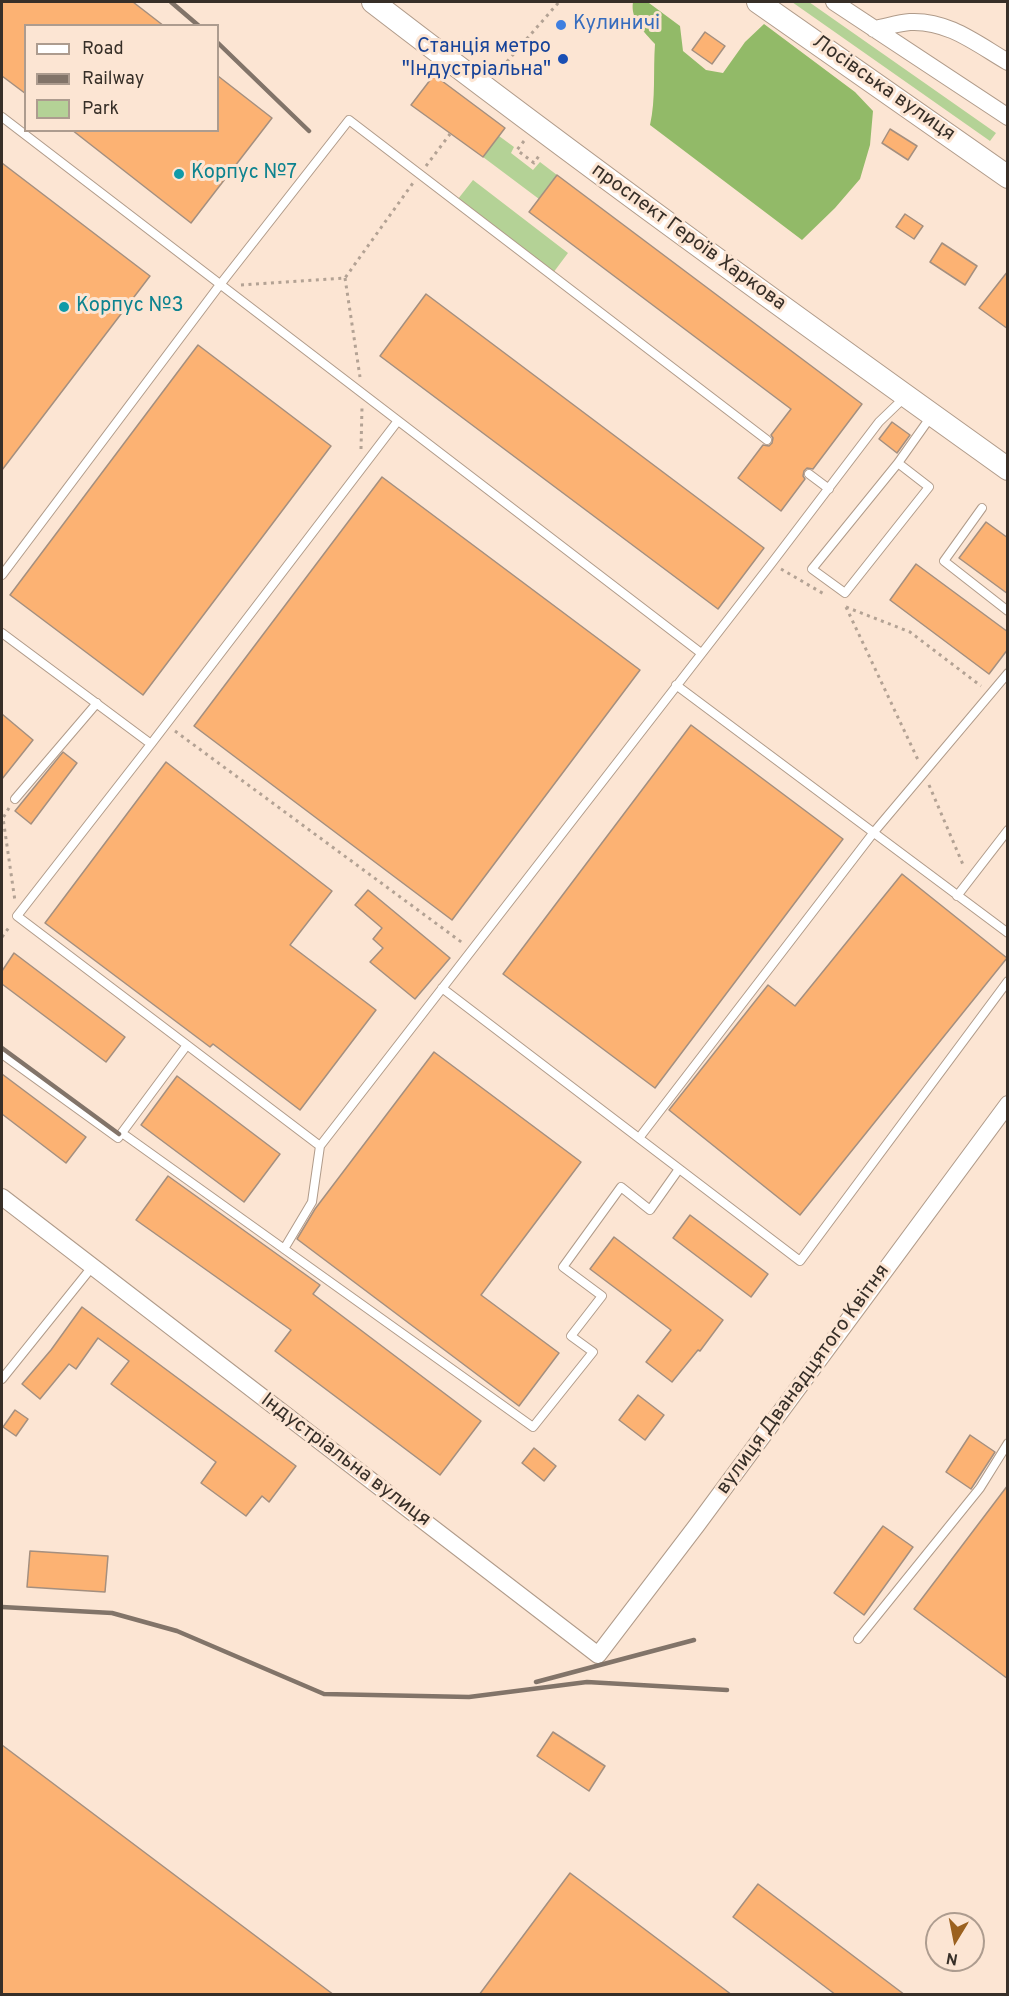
<!DOCTYPE html>
<html>
<head>
<meta charset="utf-8">
<style>
	body { margin:0 }
	#map { position:relative; width:1009px; height:1996px; overflow:hidden; background:#fce5d3; font-family:Overpass,sans-serif }
	canvas { display:block }
	.frame { position:absolute; inset:0; border:3px solid #372f28; pointer-events:none }
	.legend { position:absolute; left:24px; top:24px; width:195px; height:108px; box-sizing:border-box; background:#fce5d3; border:2px solid #ad9c8f; margin:0; padding:8px 10px; list-style:none; font-size:18px; color:#372f28 }
	.legend li { display:flex; align-items:center; gap:12px; height:30px }
	.legend b { width:30px; border:2px solid #ad9c8f }
	.north { position:absolute; left:925px; top:1912px; width:60px; height:60px; box-sizing:border-box; background:#fce5d3; border:2px solid #ad9c8f; border-radius:50%; rotate:190deg; font-size:16px; font-weight:700; line-height:24px; text-align:center; color:#372f28 }
	.north::after { content:''; display:block; margin:auto; width:21px; height:27px; background:#9b611f; clip-path:polygon(50% 0,100% 100%,50% 72%,0 100%) }
</style>
</head>
<body>
<div id="map">
<canvas width="1009" height="1996"></canvas>
<div class="frame"></div>
<ul class="legend">
<li><b style="height:8px;background:#fff"></b>Road</li>
<li><b style="height:8px;background:#827469"></b>Railway</li>
<li><b style="height:16px;background:#b4d296"></b>Park</li>
</ul>
<div class="north">N</div>
</div>
<script>
const ctx = document.querySelector('canvas').getContext('2d');
ctx.lineJoin = 'round';
function paint(path, color) {
  ctx.fillStyle = color;
  ctx.fill(path, 'evenodd');
}
function trace(path, color, width, dash) {
  ctx.strokeStyle = color;
  ctx.lineWidth = width;
  ctx.lineCap = dash ? 'butt' : 'round';
  ctx.setLineDash(dash || []);
  ctx.stroke(path);
}
function label(font, color, halo, rows, align = 'center') {
  ctx.font = font + ' Overpass,sans-serif';
  ctx.lineWidth = 6;
  ctx.setLineDash([]);
  ctx.textBaseline = 'middle';
  ctx.strokeStyle = halo;
  ctx.fillStyle = color;
  for (const [text, x, y, turn = 0] of rows) {
    ctx.save();
    ctx.translate(x, y);
    ctx.rotate((+turn || 0) * Math.PI / 180);
    ctx.textAlign = isNaN(turn) ? turn : align;
    if (halo) ctx.strokeText(text, 0, 0);
    ctx.fillText(text, 0, 0);
    ctx.restore();
  }
}
const green = new Path2D(`
	M792,2H809L996,133L990,141Z
	M499,136L514,147L511,153L533,170L540,162L557,175L539,199L483,157Z
	M473,180L568,253L553,273L458,199Z`);
const forest = new Path2D(`
	M633,2L649,3L680,26L683,51L706,70L723,73L745,42L764,24L855,92L873,111L870,145L860,179L835,208L802,240L650,125C656,99 653,71 655,44C644,32 630,19 633,2Z`);
const building = new Path2D(`
	M2,2H133L164,26H26V94L2,76Z
	M705,32L725,46L712,64L692,50Z
	M434,75L505,128L483,157L411,105Z
	M218,76L272,118L191,223L72,130H218Z
	M890,129L917,146L908,160L882,143Z
	M2,163L150,276L2,470Z
	M557,175L862,404L813,469L807,468L804,471L803,476L805,479L781,511L738,478L763,445L769,446L772,443L773,438L771,435L791,409L529,212Z
	M905,214L923,226L914,239L896,227Z
	M942,243L977,266L965,285L930,262Z
	M1008,271V329L979,308Z
	M426,294L764,548L718,609L380,356Z
	M198,345L331,446L143,695L10,595Z
	M892,422L910,435L897,453L879,439Z
	M382,477L640,670L452,920L194,726Z
	M986,522L1008,538V594L959,558Z
	M916,564L1008,632V649L989,674L890,600Z
	M2,714L33,740L2,779Z
	M691,725L843,839L655,1088L503,974Z
	M63,752L77,763L31,824L15,811Z
	M166,762L332,891L290,945L376,1010L300,1110L213,1044L210,1047L45,923Z
	M902,874L1007,958L800,1215L669,1110L768,985L795,1006Z
	M368,890L450,958L415,999L370,962L383,948L373,939L382,928L355,905Z
	M14,953L125,1037L106,1062L2,984V971Z
	M434,1052L581,1162L481,1295L559,1353L519,1406L297,1239L315,1209Z
	M2,1074L86,1137L66,1163L2,1114Z
	M177,1076L280,1154L244,1202L141,1125Z
	M168,1176L320,1285L313,1294L481,1421L440,1475L275,1351L291,1330L136,1220Z
	M690,1215L768,1274L751,1297L673,1238Z
	M614,1237L723,1320L700,1351L698,1350L672,1382L646,1362L671,1330L590,1269Z
	M82,1307L296,1466L269,1502L262,1496L246,1516L201,1483L216,1462L111,1384L129,1361L98,1338L76,1369L69,1364L40,1399L22,1384L51,1350Z
	M638,1395L664,1415L645,1440L619,1420Z
	M15,1410L28,1419L16,1436L3,1427Z
	M970,1435L995,1452L971,1489L946,1472Z
	M534,1448L556,1466L544,1481L522,1463Z
	M1008,1485V1679L914,1609Z
	M883,1526L913,1547L864,1615L834,1593Z
	M30,1551L108,1556L105,1592L27,1587Z
	M553,1732L605,1766L589,1791L537,1756Z
	M2,1745L334,1995H2Z
	M570,1873L732,1995H479Z
	M758,1884L905,1995H836L733,1917Z`);
const path = new Path2D(`
	M497,73L559,2
	M524,141L517,150L534,163L541,153
	M426,166L450,134
	M345,278L360,377
	M241,285L345,278L413,183
	M361,449L362,407
	M781,569L824,594
	M846,607L919,762
	M846,607L910,632L981,686
	M175,731L464,944
	M929,785L964,867
	M9,808L3,818L15,901
	M2,937L10,926`);
const lane = new Path2D(`
	M2,117L701,653
	M898,463L929,487L845,593L812,569L898,463L932,415
	M809,474L829,489
	M982,508L944,561L1008,611
	M2,575L219,286L349,120L767,440
	M2,633L151,744L17,916L320,1146L771,564L879,422L905,397
	M676,685L1008,933
	M151,744L397,422
	M15,799L97,703
	M957,896L1008,830
	M442,988L800,1261L1008,981
	M2,1054L118,1138L187,1045
	M122,1133L533,1427L593,1352L571,1336L602,1296L563,1267L621,1187L650,1210L679,1169
	M639,1138L874,832L1008,673
	M284,1249L312,1202L320,1146
	M2,1379L92,1267
	M858,1639L980,1488L1008,1443`);
const street = new Path2D(`
	M834,2L1008,117
	M874,29C886,27 898,23 910,22C948,20 977,44 1008,62
	M2,1197L598,1655L697,1525L1008,1104`);
const secondary = new Path2D(`
	M373,2C581,162 794,316 1008,469
	M758,2L1008,177`);
const rail = new Path2D(`
	M171,2L199,26
	M218,43L309,131
	M2,1048L119,1134
	M2,1607L112,1613L177,1631L324,1694L469,1697L587,1682L727,1690
	M536,1682L694,1640`);
const markers = [
	[561,25,6,"#3f7fe0"],
	[563,59,6,"#1a4fb4"],
	[179,174,6,"#0f9aa8"],
	[64,307,6,"#0f9aa8"]
];
const shopNames = [
	["Кулиничі",573,25]
];
const transitNames = [
	["Станція метро",551,48],
	["\"Індустріальна\"",551,71]
];
const streetNames = [
	["Лосівська вулиця",883,89,35],
	["проспект Героїв Харкова",688,238,36],
	["вулиця Дванадцятого Квітня",804,1380,-54],
	["Індустріальна вулиця",345,1461,37]
];
const cultureNames = [
	["Корпус №7",191,174],
	["Корпус №3",76,307]
];
paint(green, '#b4d296');
paint(forest, '#92ba68');
paint(building, '#fcb273');
trace(building, '#a48f7f', 1.5);
trace(lane, '#b09b8a', 10);
trace(street, '#b09b8a', 18);
trace(secondary, '#b09b8a', 24);
trace(path, '#b3a294', 3, [3, 4.5]);
trace(lane, '#fff', 8);
trace(street, '#fff', 16);
trace(secondary, '#fff', 22);
trace(rail, '#827469', 4.5);
for (const [x, y, r, color] of markers) {
  const dot = new Path2D();
  dot.arc(x, y, r, 0, 2 * Math.PI);
  ctx.fillStyle = color;
  ctx.fill(dot);
  trace(dot, '#fce5d3', 2);
}
label('20px', '#366cbe', '#fce5d3', shopNames, 'left');
label('20px', '#164399', '#fce5d3', transitNames, 'right');
label('20px', '#372f28', '#fce5d3', streetNames);
label('20px', '#0d838f', '#fce5d3', cultureNames, 'left');
</script>
</body>
</html>
